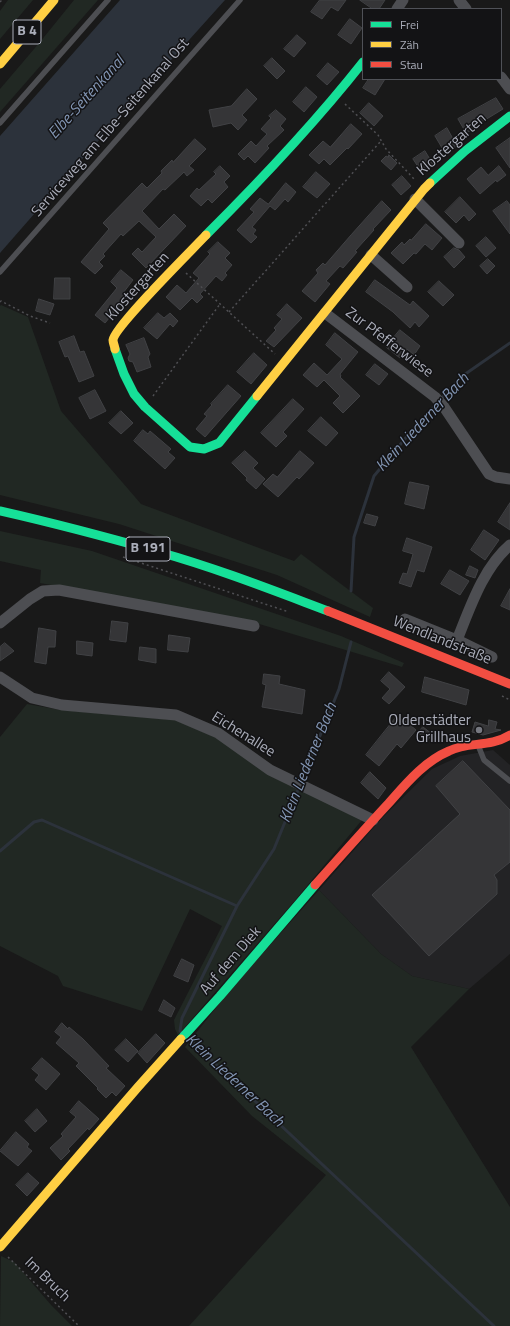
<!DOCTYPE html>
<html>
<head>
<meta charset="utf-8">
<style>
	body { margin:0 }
	#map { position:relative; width:510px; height:1326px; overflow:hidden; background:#191919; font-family:"Titillium Web",sans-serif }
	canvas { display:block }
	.legend { position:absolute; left:362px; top:8px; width:140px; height:72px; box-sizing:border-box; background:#131315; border:1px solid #4f5157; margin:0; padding:5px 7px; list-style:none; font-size:12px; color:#aaadb9 }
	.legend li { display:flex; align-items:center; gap:8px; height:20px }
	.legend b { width:20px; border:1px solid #4f5157 }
</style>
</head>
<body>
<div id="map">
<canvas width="510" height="1326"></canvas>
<ul class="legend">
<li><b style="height:5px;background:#16e098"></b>Frei</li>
<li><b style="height:5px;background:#ffcf43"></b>Zäh</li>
<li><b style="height:5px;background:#f24e42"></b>Stau</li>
</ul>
</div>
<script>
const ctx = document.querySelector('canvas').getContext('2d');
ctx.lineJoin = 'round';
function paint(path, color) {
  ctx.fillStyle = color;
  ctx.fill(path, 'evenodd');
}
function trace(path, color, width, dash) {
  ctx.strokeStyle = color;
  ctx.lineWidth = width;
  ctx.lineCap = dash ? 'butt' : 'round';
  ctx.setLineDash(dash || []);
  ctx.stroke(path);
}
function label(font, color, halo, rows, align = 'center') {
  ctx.font = font + ' "Titillium Web",sans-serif';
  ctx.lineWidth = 3;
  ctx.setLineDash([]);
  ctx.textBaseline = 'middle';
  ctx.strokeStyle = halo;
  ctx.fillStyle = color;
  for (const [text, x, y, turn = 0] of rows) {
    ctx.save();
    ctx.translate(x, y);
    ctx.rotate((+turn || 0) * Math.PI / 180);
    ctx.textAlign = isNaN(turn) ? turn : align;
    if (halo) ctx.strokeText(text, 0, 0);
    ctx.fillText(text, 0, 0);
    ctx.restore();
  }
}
const built = new Path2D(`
	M493,750L510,765V954L469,989L412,976L381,954L319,890L382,818L432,769L460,756Z`);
const green = new Path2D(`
	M8,0H33L0,39V11Z
	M74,0H98L0,112V89L40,42Z
	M1,305L28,317L61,411L141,504L294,561L301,554L373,608L370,617L277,575L119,524L0,495V306Z
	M0,531L92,551L341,636L404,663L402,667L256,623L40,583L41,570L0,561Z
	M27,704L61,710L176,720L217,738L362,820L297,898L178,1035L175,1029L174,1020L222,926L190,909L142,1011L63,986L58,976L0,946V737Z
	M319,890L381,954L412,976L469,989L411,1047L510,1207V1326H189L326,1175L252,1116L185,1047L230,990Z
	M1,1256L14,1262L52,1306L72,1326H0Z`);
const water = new Path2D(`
	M120,0H225L91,149L0,253V136Z`);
const stream = new Path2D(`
	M351,591L354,537L374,476L409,434L461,377L510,343
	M0,851L34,822L42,820L237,906
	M181,1032L180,1031L182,1018L237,906L274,849L339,689L351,642
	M188,1038L494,1326`);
const building = new Path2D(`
	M320,0H346L338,11L331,7L322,19L311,12Z
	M360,0H385L379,9H373Z
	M350,19L362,28L351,44L338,35Z
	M297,35L306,43L294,57L284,49Z
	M272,58L285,71L277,79L264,66Z
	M328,63L339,72L327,85L317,76Z
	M369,79H385L375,95L363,88Z
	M306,87L317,97L304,112L293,102Z
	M247,89L257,99L242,115L247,120L238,130L231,123L213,127L209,110L231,106Z
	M496,98L503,109L480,123L481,125L466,133L458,119Z
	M369,103L383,116L374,126L360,113Z
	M276,110L286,119L280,126L284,130L267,146L269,148L255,163L248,156L244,160L238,154L251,141L256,146L267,134L261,129L271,118L269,116Z
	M351,124L362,134L348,149L347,148L330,165L324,159L319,164L309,155L323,141L330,147Z
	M447,128L457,146L445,153L435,136Z
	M510,138V168L496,148Z
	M195,139L206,149L189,166L194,170L187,176L184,172L165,190L163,189L142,211L159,229L174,214L186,226L146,268L132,254L138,248L142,252L156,237L139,221L123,236L121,234L103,254L105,256L99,262L103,266L95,274L81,262L109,229L103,223L142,183L147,188L162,173L161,171L172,160L173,162Z
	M425,151L434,166L422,173L413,159Z
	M389,155L397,163L391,170L381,161L386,156L388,157Z
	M220,166L230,176L224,182L228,187L212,203L208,199L201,206L190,196L197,188L199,190L216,174L214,172Z
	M499,166L506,175L497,182L496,180L480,194L467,179L481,167L488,175Z
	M316,172L330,184L317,198L303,187Z
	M402,176L411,186L401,195L392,185Z
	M286,183L296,192L288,202L285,199L275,210L270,206L252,227L256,230L253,234L257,237L251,243L237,230L254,212L250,209L260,198L268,204Z
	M460,197L476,214L469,221L464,215L456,223L445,212Z
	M382,201L391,210L373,229L374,230L355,251L357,252L343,268L340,266L326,281L330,284L315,302L302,291L318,273L316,270L323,263L325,265L351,235Z
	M507,201L510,205V234L493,211Z
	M426,224L442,238L432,250L425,244L416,254L414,253L403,264L391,253L402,242L404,245L410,239L411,240Z
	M486,237L496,248L486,257L476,246Z
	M218,242L230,253L225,258L232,265L225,273L227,275L222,281L216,276L200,294L203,297L197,303L192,298L180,310L166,297L177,285L186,293L199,278L193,273L210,254L208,252Z
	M454,248L459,250L465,257L454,268L444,257Z
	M488,259L495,266L487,274L480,266Z
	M121,270L133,280L123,293L132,300H124L105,323L95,315L117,288L111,282Z
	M55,278H70V299H54Z
	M375,280L410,305L413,301L429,316L419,327L415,322L410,328L393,312L366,292Z
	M439,281L454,295L443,306L428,292Z
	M39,299L54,304L50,315L36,311Z
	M287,304L302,318L274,347L266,341L276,330L274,328L282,319L277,315Z
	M158,313L164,318L170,313L178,321L173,327L170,324L157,339L144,328Z
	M400,330L420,346L414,355L407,349L400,358L386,347Z
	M335,333L358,352L340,374L341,376L340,377L360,396L343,413L333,403L340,396L324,380L317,387L303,375L314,363L327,375L342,359L326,345Z
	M74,336L80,352L84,351L94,376L79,382L68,356L65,357L59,342Z
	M144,338L150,354L148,357L151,367L137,372L133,362L129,361L128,358L130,354L126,345Z
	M254,353L267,365L251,384L237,372Z
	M375,364L388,374L379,385L366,375Z
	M228,385L241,396L205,437L196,429L207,416L204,414L212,405L211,404Z
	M95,390L106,411L90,419L79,398Z
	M293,399L304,409L283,432L287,436L276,447L261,433Z
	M121,411L133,423L121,434L109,423Z
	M321,417L338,433L326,446L308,431Z
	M143,430L148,434L150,431L171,449L168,452L175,458L165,469L134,441Z
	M245,451L258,463L253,468L265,479L256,489L246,480L247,478L232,463Z
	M300,451L314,463L299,479L297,477L278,497L263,484L273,474L277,477Z
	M410,482L429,486L424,509L405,504Z
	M510,503V530L498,522Z
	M367,514L378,517L375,526L364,523Z
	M484,530L499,540L485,560L471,550Z
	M407,538L432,547L424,572L417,570L411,587L399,583L403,573L407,574L413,554L403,551Z
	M470,566L478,570L475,578L466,575Z
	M450,570L469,581L460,595L441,584Z
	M510,589V610L501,606Z
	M112,621L128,623L126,642L110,640Z
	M39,628L56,631L55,647H48L46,664L35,662Z
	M169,635L190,638L188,652L168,650Z
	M77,641L93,643L92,656L77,654Z
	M5,643L14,651L0,661V647Z
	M140,647L156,649V663L139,660Z
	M389,672L405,687L389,704L382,698L390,689L381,681Z
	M264,674L280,676L279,684L305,690L302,714L262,707L266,685L263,684Z
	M425,677L469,690L466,705L422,692Z
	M398,715L416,730L401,748L397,744L379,766L366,755Z
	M489,720L497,722L495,729L501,730L483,735L472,732L475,722L488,726Z
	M423,727L432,734L428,740L418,733Z
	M463,761L510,810V862L494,875L497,880V894L429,956L372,895L460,814L436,786Z
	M370,772L386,788L378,799L361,783Z
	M182,959L194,965L188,982L174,976Z
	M164,1000L175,1008L171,1017L159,1011Z
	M62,1023L68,1029L69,1027L83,1039L109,1066L106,1068L125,1086L116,1096L112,1092L106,1098L97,1089L98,1088L76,1066L79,1063L56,1043L61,1037L55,1032Z
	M156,1034L165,1043L147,1063L138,1053Z
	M126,1039L138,1051L128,1062L115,1050Z
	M42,1058L60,1074L46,1090L35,1080L39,1075L32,1069Z
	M79,1101L99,1119L89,1130L88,1128L68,1149L70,1151L61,1160L50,1148L63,1136L61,1134L76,1117L70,1112Z
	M37,1109L47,1121L35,1132L25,1121Z
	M16,1132L29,1144L27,1147L32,1151L18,1166L0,1151Z
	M28,1173L39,1183L27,1196L16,1185Z`);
const path = new Path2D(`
	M0,2L2,0
	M345,104L378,135L386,149L415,180
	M186,273L275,354
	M0,302L1,301L30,316L50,323
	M229,312L381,141
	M153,396L220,304
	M123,557L289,612
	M502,696L510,700
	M8,1257L79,1326`);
const lane = new Path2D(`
	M0,123L108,0
	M0,272L240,0
	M478,745L484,760L510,781`);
const street = new Path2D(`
	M459,0L466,9
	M397,9L403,0
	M501,77L510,89
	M415,199L459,243
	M371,255L407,287
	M325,313L435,397L444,407L489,474L496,477L510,479
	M405,619L457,640C470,608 483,568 510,545
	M0,623L30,599L43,591L59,590L254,626
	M457,640L492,657
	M0,677L32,698L62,705L176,715L218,733L270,770L373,820`);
const fast = new Path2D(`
	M430,183L465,151L510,116
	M206,235C261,180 315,123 363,62
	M115,349L124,374L134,394L145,407L190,447L204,449L219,443L257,396
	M0,511C53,523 106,537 159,552C216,568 272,590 328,611
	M181,1039L220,996L315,885`);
const slow = new Path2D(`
	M0,64L54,0
	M115,349C115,347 113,343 113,340C114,327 192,250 206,235
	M257,396L424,189L430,183
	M0,1247L138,1087L181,1039`);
const jam = new Path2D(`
	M328,611L510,684
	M315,885C339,858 363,831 387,805C405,785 423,762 449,751C469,741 489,748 510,735`);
const markers = [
	[479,730,4,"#777981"]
];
const shields = [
	[27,32,28],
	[148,549,44]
];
const shieldNames = [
	["B 4",27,32],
	["B 191",148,549]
];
const streetNames = [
	["Serviceweg am Elbe-Seitenkanal Ost",111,128,-49],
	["Klostergarten",452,145,-41],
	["Klostergarten",138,287,-48],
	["Zur Pfefferwiese",389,343,37],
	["Wendlandstraße",442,641,22],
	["Eichenallee",243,735,32],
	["Auf dem Diek",231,961,-49],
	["Im Bruch",47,1280,44]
];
const poiNames = [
	["Oldenstädter",471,721],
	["Grillhaus",471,738]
];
const waterNames = [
	["Elbe-Seitenkanal",87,98,-48],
	["Klein Liederner Bach",423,423,-47],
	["Klein Liederner Bach",309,763,-68],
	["Klein Liederner Bach",234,1081,43]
];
paint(built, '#232325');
paint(green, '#212823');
paint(water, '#2c323b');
trace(stream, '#2c323b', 3);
paint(building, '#353537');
trace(building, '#414245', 1);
trace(path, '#4f4f53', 1.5, [2, 3]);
trace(lane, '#4d4e52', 5.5);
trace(street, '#4d4e52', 11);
trace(fast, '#16e098', 9);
trace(slow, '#ffcf43', 9);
trace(jam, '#f24e42', 9);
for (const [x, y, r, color] of markers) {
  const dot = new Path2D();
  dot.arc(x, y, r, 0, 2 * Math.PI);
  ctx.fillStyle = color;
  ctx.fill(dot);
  trace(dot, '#131315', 1.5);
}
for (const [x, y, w] of shields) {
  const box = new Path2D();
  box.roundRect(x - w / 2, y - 12, w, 24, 3);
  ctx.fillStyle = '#131315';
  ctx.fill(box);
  trace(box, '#aaadb9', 1);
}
label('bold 14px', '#aaadb9', null, shieldNames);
label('15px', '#aaadb9', '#131315', streetNames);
label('15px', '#aaadb9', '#131315', poiNames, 'right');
label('italic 16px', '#8295b3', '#131315', waterNames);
</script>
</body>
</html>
